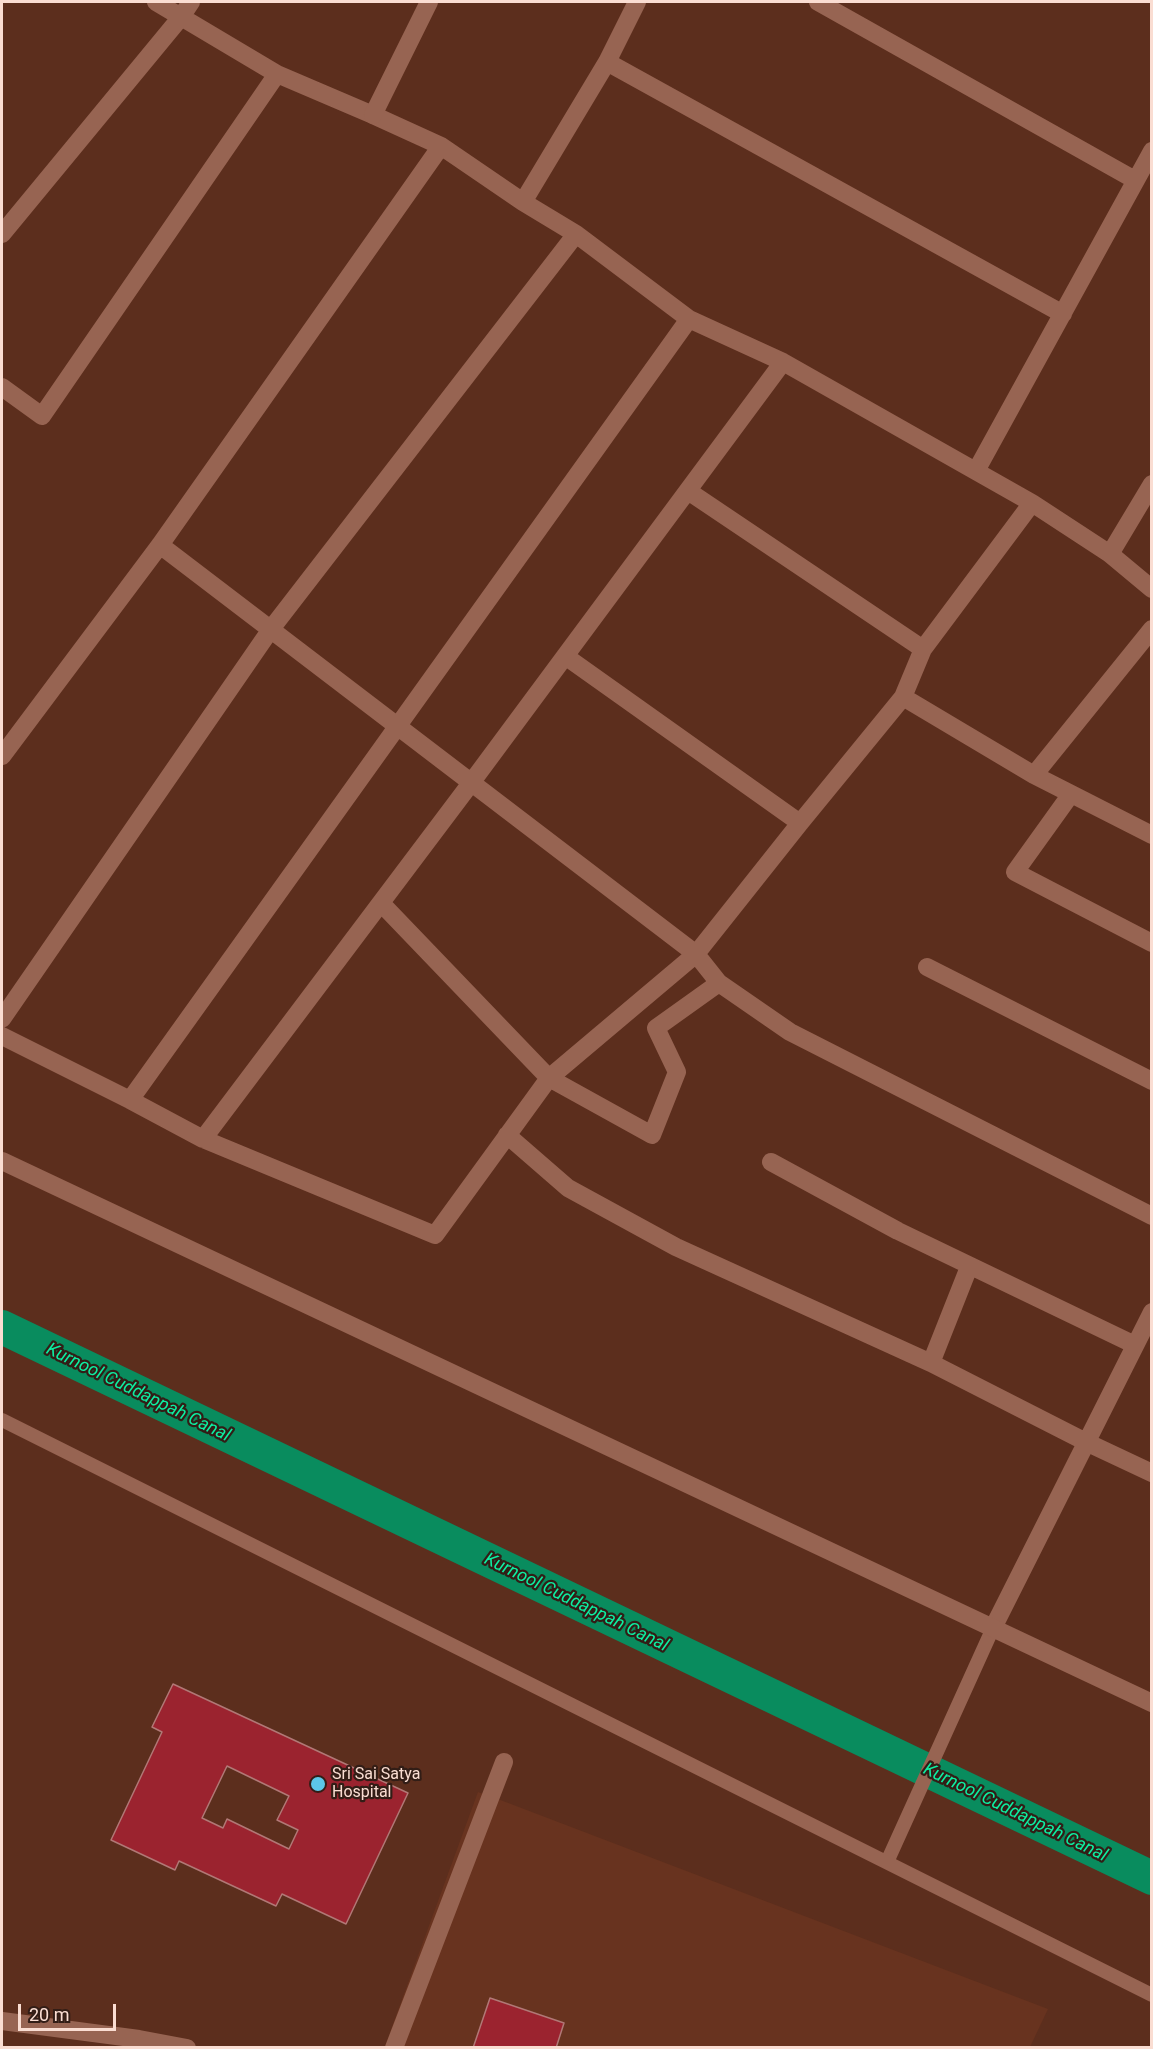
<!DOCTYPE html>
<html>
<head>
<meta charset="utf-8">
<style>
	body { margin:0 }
	#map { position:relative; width:1153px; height:2049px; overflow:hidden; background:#5c2e1d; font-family:Roboto,sans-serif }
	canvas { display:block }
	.frame { position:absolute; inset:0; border:3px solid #faddd2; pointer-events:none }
	.scale { position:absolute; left:18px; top:2004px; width:98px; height:27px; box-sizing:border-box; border:3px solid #faddd2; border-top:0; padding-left:8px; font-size:18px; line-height:21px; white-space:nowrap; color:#faddd2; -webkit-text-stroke:4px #321d16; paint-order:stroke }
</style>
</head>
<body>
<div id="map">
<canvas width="1153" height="2049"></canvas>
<div class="frame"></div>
<div class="scale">20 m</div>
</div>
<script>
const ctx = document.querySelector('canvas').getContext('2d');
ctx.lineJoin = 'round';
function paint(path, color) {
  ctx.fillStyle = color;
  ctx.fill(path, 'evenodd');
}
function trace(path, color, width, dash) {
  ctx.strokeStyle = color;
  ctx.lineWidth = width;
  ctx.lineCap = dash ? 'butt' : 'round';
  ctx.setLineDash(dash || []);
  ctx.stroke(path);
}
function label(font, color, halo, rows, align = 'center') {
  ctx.font = font + ' Roboto,sans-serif';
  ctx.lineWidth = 4.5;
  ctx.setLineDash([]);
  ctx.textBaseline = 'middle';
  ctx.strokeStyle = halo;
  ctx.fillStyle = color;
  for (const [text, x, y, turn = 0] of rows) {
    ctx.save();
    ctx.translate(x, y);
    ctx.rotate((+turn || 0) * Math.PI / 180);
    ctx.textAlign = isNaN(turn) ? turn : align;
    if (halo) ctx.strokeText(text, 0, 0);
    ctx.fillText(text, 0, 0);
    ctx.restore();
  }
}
const built = new Path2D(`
	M478,1792L503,1801L1048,2009L1030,2047L388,2048L385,2046Z`);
const canal = new Path2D(`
	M2,1327L1152,1878`);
const building = new Path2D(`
	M173,1684L408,1793L346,1924L282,1894L276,1906L179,1861L175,1870L111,1840L162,1732L152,1727ZM227,1766L289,1796L277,1820L298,1830L289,1849L227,1819L223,1828L202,1818Z
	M490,1998L564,2023L556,2048H473Z`);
const service = new Path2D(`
	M2,1420L1152,1995
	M887,1862L993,1628`);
const minor = new Path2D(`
	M156,2L277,74L373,115L441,146L523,202L576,234L689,319L783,362L1032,503L1110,554L1152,589
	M818,2L1135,180
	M607,62L1063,314
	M523,202L607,62L637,2
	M2,234L181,17L191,2
	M2,387L42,416L277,74
	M976,471L1152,151
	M688,491L923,649
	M160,545L696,954L719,983L790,1032L1152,1216
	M1110,554L1152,484
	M565,656L800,823
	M903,697L1034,775L1152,835
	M2,756L160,545L441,146
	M1034,775L1152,629
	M1071,794L1015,872L1152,943
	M381,903L549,1078L652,1135L677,1072L656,1028L719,983
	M927,967L1152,1081
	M2,1019L271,629L576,234
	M2,1036L130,1100L203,1139L435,1235L549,1078L696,954L800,823L903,697L923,649L1032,503
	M130,1100L689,319
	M507,1135L568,1188L676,1247L931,1363L1086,1442L1152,1473
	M203,1139L471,783L783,362
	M771,1162L898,1231L1135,1345
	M931,1363L969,1267
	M993,1628L1152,1312
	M394,2048L504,1762`);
const tertiary = new Path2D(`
	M373,115L429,2
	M2,1161L1152,1703
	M2,2021L139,2039L187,2048`);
const markers = [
	[318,1784,8,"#5cc7e8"]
];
const poiNames = [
	["Sri Sai Satya",332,1775],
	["Hospital",332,1793]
];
const waterNames = [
	["Kurnool Cuddappah Canal",138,1393,26],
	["Kurnool Cuddappah Canal",576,1603,26],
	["Kurnool Cuddappah Canal",1015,1813,26]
];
paint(built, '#68331f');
trace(canal, '#098c5e', 34);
paint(building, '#9b232f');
trace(building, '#b17876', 1.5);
trace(service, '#976452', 14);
trace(minor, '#976452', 18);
trace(tertiary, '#976452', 18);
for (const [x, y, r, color] of markers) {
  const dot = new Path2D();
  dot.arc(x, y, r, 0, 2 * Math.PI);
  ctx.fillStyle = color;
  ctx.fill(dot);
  trace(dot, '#321d16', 2);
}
label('16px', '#faddd2', '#321d16', poiNames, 'left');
label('italic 18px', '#0deea1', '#321d16', waterNames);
</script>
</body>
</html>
